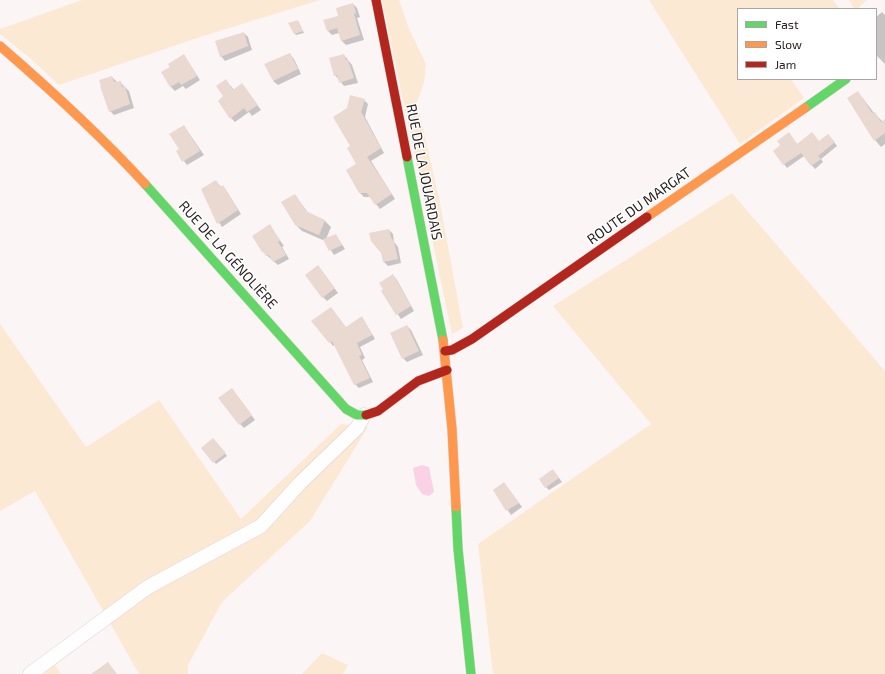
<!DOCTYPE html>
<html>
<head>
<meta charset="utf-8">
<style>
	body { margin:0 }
	#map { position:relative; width:885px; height:674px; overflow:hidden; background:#fbf6f5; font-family:"Exo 2",sans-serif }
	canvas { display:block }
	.legend { position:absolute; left:737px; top:8px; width:140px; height:72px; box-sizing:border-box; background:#fff; border:1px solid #a9a7a6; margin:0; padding:5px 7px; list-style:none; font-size:12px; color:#292221 }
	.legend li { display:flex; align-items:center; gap:8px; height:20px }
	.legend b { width:20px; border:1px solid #a9a7a6 }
</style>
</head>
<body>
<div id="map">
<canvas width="885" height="674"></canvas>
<ul class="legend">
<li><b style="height:5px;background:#63d668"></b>Fast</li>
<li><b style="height:5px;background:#ff974d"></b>Slow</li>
<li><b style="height:5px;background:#b3261e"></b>Jam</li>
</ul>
</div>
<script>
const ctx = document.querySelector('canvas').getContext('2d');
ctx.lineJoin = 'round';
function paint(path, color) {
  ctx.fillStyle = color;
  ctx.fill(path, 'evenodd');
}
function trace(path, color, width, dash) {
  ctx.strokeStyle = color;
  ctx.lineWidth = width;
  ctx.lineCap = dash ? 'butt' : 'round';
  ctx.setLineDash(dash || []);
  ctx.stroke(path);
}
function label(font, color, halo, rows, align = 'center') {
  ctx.font = font + ' "Exo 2",sans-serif';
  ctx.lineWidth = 3;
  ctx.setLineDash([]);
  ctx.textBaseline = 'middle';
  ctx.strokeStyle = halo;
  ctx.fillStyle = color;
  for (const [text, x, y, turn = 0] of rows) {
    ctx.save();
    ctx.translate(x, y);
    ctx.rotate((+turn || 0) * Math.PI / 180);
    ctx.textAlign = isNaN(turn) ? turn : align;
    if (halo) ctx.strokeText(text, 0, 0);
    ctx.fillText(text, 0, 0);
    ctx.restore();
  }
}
const green = new Path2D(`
	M82,0H320L200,37L59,85L30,58L0,34V29Z
	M382,0H399L409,29L426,64L424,82L417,102L440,203L463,328L452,334Z
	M649,0H833L839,8L738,9V79H791L804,98L740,144Z
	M849,0H867L857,9H854Z
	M732,193L885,371V674H493L478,544L651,424L553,306Z
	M0,324L86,447L159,400L241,519L341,424L368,427L310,521L222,602L188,665V674H139L35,491L0,511Z
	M322,653L348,665L343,674H302Z
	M55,665L61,674H44Z`);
const water = new Path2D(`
	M422,465L429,467L434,492L429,496L422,494L416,485L413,468Z`);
const shadow = new Path2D(`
	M353,4L357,8L360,17L357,18L364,40L346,45L342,41L339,33L332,35L328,31Z
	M882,12L885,15V64L876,55V17Z
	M298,21L304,33L296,35L294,33Z
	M244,33L248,37L252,50L225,61L221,56Z
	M290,54L294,59L301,74L278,85L273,81Z
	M184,55L200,80L186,89L183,86L175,91L170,86L171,68Z
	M344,55L352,65L358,83L344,86L335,75Z
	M112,77L117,82H120L129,91L134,108L114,115L110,111Z
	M242,84L261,110L252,116L249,112L235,122L231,118L230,85L234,90Z
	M858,92L874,113L883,122L885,120V144L881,147L875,140Z
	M364,100L368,104L365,117L384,153L371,161L395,199L380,209L370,197H364L360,193L358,164L351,147Z
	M184,126L204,155L187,165L177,152L180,150Z
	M789,134L798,145L820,142L831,138L837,146L821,159L823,162L815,169L804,156L787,168L774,151L781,146Z
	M216,181L221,187L223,186L226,190L241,214L222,227L212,212Z
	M295,195L309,214L325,221L331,227L326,239L336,235L345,249L334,255L325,241L302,231L295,224Z
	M270,226L284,246L282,247L289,259L278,265L263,252Z
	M389,230L393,234L394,242L398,247L401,263L388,266L384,262Z
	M318,266L338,293L327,301L323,297Z
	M393,275L397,280L414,311L401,319L382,291Z
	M331,308L346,328L362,317L375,339L360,347L365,358L362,360L373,382L359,388L355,384L335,345L333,346L330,342Z
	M407,326L411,330L423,355L407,362L403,358Z
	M235,393L255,420L244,428L240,424Z
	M215,441L227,456L216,464L203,448Z
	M556,474L562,482L549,490L546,487Z
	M504,483L522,507L511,515L494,490Z`);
const building = new Path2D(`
	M353,3L356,13L354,14L360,35L341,41L337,28L327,31L323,20L338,16L336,8Z
	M298,20L303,31L294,34L288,23Z
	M244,32L248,46L220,57L215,41Z
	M290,53L298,69L273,81L264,64Z
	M184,54L197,76L181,85L179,82L170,87L161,72L170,67L168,64Z
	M344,54L346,60H348L354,78L339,83L337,75L334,76L329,58Z
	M112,76L114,82L121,81L122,87L125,86L130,104L109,112L100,86H101L99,80Z
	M226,79L233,90L242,83L258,105L247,112L244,108L230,119L218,101L223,96L216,86Z
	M858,91L872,113L875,112L881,122L885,119V133L874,141L847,98Z
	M350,95L365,99L361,112L381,148L367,157L392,194L375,205L367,193H359L346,170L356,164L347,148L350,146L333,117L347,108Z
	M184,125L200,151L182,162L176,151L179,149L169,134Z
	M789,132L797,144L812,132L819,141L828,134L835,142L818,156L821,159L811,166L801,153L783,165L773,151L780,145L777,141Z
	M216,180L220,187L223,185L238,210L217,224L201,189Z
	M295,194L306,211L325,220L319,235L295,225L281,202Z
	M270,224L280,241L278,242L286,255L273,262L269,255L266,256L263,252H262L252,236Z
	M389,229L391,237L394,242L398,259L383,262L381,253L371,241L369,233Z
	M336,234L342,245L329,251L323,239Z
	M318,265L335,288L322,298L305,275Z
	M393,274L411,306L396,315L381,291L383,289L379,283Z
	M331,307L346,327L362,316L372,335L357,343L362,355L359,356L370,378L354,385L332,341L329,343L311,321Z
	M407,325L419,351L402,359L390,333Z
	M232,388L252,415L239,425L218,398Z
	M213,438L226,453L213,463L201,448Z
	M553,469L559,478L545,488L539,479Z
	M504,482L519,503L506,511L493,490Z
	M108,662L117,674H91Z`);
const street = new Path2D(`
	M30,674L148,587L261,526L300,483L357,428L364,415`);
const fast = new Path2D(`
	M805,108L846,79
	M407,157L443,340
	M145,184L346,409L357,415H366
	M456,507L458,549L471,674`);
const slow = new Path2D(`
	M0,46C51,90 100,135 145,184
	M647,217L805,108
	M443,340L452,429L456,507`);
const jam = new Path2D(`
	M376,0L407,157
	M445,351L452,350L472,339L647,217
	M366,415L378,411L418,381L447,370`);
const streetNames = [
	["RUE DE LA JOUARDAIS",424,172,79],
	["ROUTE DU MARGAT",639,206,-35],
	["RUE DE LA GÉNOLIÈRE",228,255,48]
];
paint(green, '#fbe9d3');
paint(water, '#f9d2e6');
paint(shadow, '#0003');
paint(building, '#e9d9d1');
trace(street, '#d7d1d0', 15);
trace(fast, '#d7d1d0', 10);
trace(slow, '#d7d1d0', 10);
trace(jam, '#d7d1d0', 10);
trace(street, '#fefefe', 14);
trace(fast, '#63d668', 9);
trace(slow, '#ff974d', 9);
trace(jam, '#b3261e', 9);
label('14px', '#292221', '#fff', streetNames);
</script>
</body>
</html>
